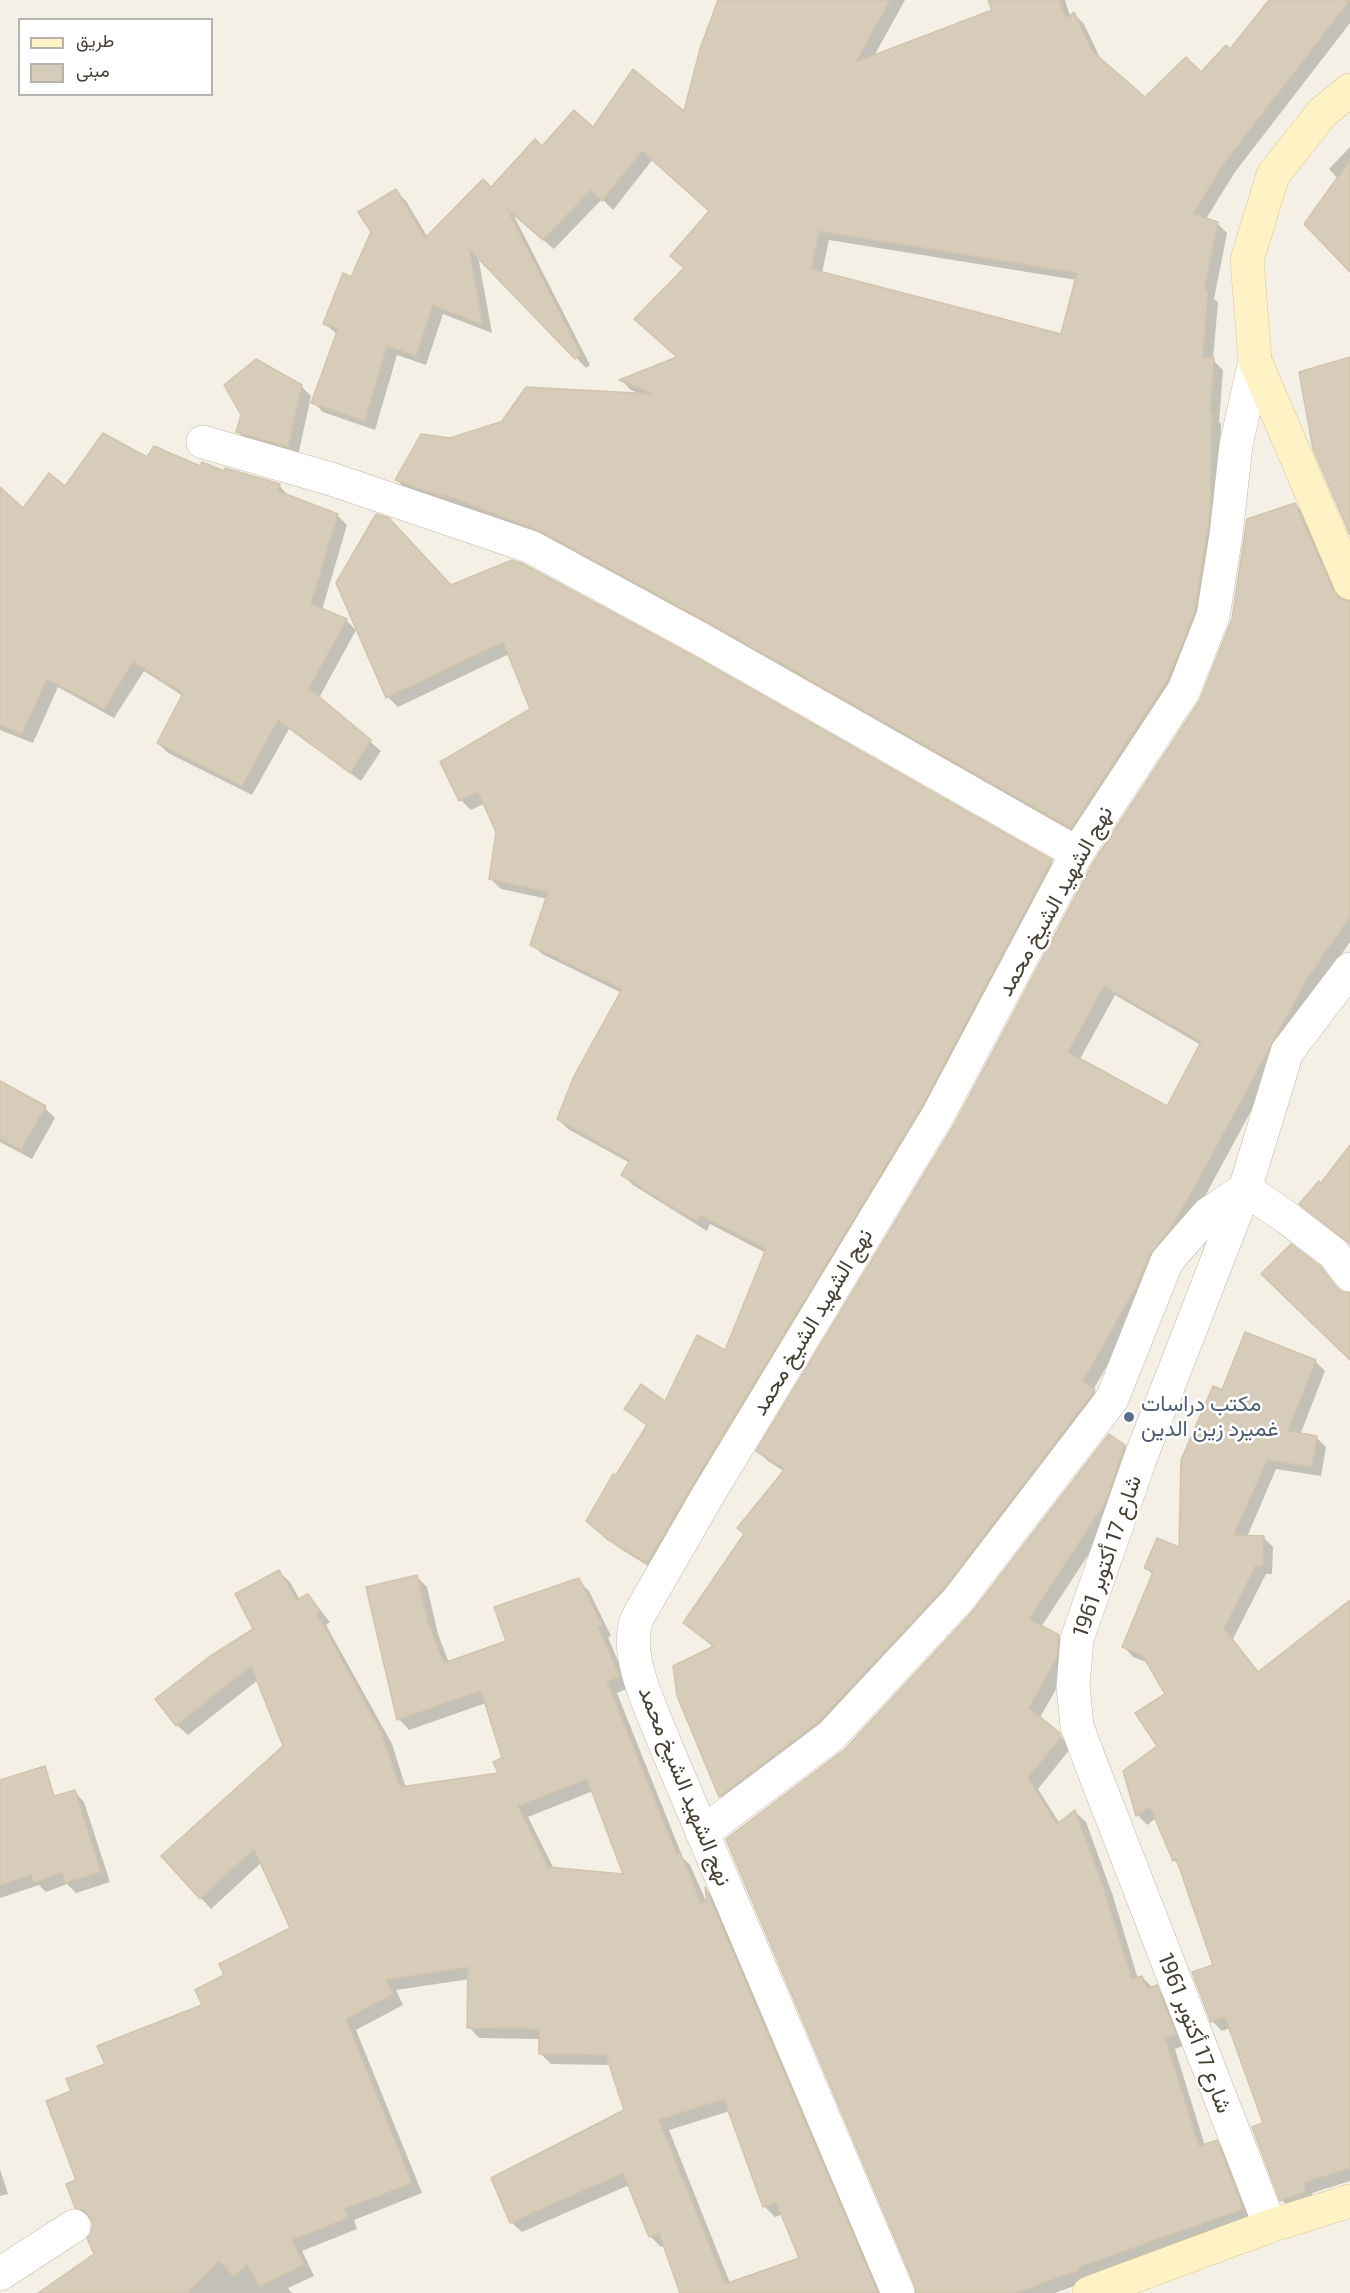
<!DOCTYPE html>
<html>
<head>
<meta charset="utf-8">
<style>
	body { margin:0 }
	#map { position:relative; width:1350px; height:2293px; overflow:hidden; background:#f4f0e5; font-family:"Exo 2",Vazirmatn,sans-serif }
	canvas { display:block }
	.legend { position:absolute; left:18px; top:18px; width:195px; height:78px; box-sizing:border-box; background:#fff; border:2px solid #b5b3ae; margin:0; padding:8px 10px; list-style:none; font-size:18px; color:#474034 }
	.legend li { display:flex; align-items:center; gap:12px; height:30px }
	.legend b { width:30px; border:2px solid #b5b3ae }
</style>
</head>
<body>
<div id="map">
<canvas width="1350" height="2293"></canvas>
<ul class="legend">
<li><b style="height:8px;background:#fff2c5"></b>طريق</li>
<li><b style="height:16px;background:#d7ccba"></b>مبنى</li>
</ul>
</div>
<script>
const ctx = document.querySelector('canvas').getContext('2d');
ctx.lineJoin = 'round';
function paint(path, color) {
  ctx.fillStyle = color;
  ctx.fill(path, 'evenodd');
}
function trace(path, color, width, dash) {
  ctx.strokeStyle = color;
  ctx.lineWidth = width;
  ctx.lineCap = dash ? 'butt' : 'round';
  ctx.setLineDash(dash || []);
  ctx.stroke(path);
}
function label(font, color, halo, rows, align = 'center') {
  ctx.font = font + ' "Exo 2",Vazirmatn,sans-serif';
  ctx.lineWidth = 5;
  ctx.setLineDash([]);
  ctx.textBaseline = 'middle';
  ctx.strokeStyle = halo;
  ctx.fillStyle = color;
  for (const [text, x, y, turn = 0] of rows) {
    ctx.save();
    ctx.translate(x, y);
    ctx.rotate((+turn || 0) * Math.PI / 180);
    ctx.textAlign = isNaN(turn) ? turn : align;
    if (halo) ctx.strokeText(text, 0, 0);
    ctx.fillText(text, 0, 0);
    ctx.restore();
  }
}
const shadow = new Path2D(`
	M719,0H905L874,56L994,11L989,0H1065L1070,16L1074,14L1084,24L1101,60L1145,99L1201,74L1230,51L1271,0H1350V23L1235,172L1206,219L1217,223L1227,233L1214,299L1218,302L1213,360L1223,370L1219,422L1221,424L1217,543L1204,622L1081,837L406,490L397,480L450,440L501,425L643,395L631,390L622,381L678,358L685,269L711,211L653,159L613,210L602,199L554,249L513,214L590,365L586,368L478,256L492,333L443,314L426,365L397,355L375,430L323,412L313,402L338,335L325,324L352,279L396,191L406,201L428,238L542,148L593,130L685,113ZM829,240L1077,280L1062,336L822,273Z
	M1350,147V270L1338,179L1329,169Z
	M301,386L311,396L298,456L248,442L238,432Z
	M147,459L225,473L279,485L289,497L337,515L347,525L322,610L346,620L356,630L319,698L381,751L361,781L289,729L252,795L168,753L158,743L183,696L144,671L114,718L58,687L33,743L0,730V493L23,510L65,488Z
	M1295,504L1305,514L1342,601L1350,603V942L1317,989L1204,1198L1093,1390L1104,1401L828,1732L730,1806L720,1796L714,1648L685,1623L745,1535L785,1472L768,1461L758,1451L955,1125L1203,698ZM1115,995L1201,1045L1168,1108L1080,1059Z
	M451,587L1051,861L1061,871L658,1572L619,1548L598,1531L616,1477L648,1427L626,1409L666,1403L726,1352L766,1253L710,1224L707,1231L633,1185L623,1175L630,1163L568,1129L558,1119L622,993L542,954L532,944L548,899L501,889L491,879L498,832L485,803L471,810L461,800L532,710L509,654L398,707L388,697Z
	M0,1099L45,1108L55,1118L32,1159L0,1142Z
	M1315,1361L1325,1371L1300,1435L1316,1437L1326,1447L1321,1476L1276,1469L1247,1537L1264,1538L1273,1547L1272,1574H1266L1233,1639L1259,1673L1350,1601V2181L1312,2193L1315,2201L1291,2210L1282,2200L1264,2124L1230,2028L1222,2031L1212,2021L1215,1966L1180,1866L1174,1860L1156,1818L1147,1825L1138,1815L1124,1771L1159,1747L1167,1694L1149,1663L1133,1657L1124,1647L1153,1575L1146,1568L1181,1549L1223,1392Z
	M1125,1446L1135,1457L1115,1514L1041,1627L1058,1636L1069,1647L1067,1670L1039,1719L1059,1734L1071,1748L1038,1789L1060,1824L1075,1812L1086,1822L1113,1896L1138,1979L1142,1977L1153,1988L1156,1987L1167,1998L1185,2045L1175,2049L1205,2146L1216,2142L1227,2153L1253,2220L1055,2293H918L846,1750Z
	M279,1572L290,1582L300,1600L308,1595L330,1622L326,1625L392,1744L406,1788L500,1774L504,1759L486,1703L409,1730L399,1719L368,1588L416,1576L427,1587L438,1634L449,1663L508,1642L578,1580L589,1591L611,1636L608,1637L629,1688L617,1693L683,1858L690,1865L709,1908L707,1891L716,1899L883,2293H681L665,2245L661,2247L650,2236L629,2185L522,2232L511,2222L625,2110L611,2065L551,2064L540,2053V2039L479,2038L469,2027L470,1979L396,1990L403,2005L356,2030L422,2193L354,2220L357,2229L302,2251L314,2276L288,2288L292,2293H41L96,2255L92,2219L87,2218L76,2207L78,2181L73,2092L107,2065L204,2006L226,1975L291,1929L262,1862L211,1909L201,1898L285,1747L258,1680L188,1735L177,1725L255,1629ZM593,1791L625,1876L554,1869L528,1817ZM730,2111L764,2206L775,2217L783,2214L801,2258L730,2283L669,2130Z
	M74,1791L84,1802L110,1882L76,1893L67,1884L46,1892L39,1885L0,1898V1811L53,1794L56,1797Z
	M0,2169L8,2194L0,2196Z`);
const building = new Path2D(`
	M718,0H890L856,62L992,10L988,0H1059L1066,18L1074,12L1092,51L1145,97L1186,57L1201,72L1226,45L1230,49L1269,0H1350L1225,162L1193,214L1218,222L1204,290L1208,291L1203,357L1214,358L1210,412L1212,413L1210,513L1195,611L1167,681L1071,828L713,625L540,531L445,495L444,497L395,480L421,434L450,438L500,422V424L526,387L654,394L619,380L677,357L634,319L684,268L670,256L709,211L642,151L602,201L591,190L543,240L507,209L581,355L575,359L469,249L483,325L433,305L416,356L387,346L365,421L311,403L338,329L323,324L343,273L351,277L371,232L358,212L396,189L425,238L483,179L491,187L535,139L542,146L574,110L593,127L633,69L684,111L700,49ZM819,231L1077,273L1061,334L811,269Z
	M1350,160V272L1304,224Z
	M1350,357V535L1313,449L1299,372Z
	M256,359L302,385L288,447L236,432L241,415L224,385Z
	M103,433L147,457L154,446L200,466L202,462L224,471L225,468L280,484L278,491L338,514L311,604L347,619L309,688L371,740L350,773L278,720L242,786L157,743L183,693L133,662L104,709L47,679L22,734L0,725V487L23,508L49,473L65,486Z
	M1295,503L1333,590L1339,598L1350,601V917L1307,979L1194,1188L1170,1229L1150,1254L1137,1285L1083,1381L1095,1390L944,1588L818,1722L719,1797L677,1696L673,1666L714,1646L683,1623L744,1534L737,1528L785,1469L756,1451L954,1125L1093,863L1200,700L1232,619L1247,519ZM1104,986L1201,1042L1167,1106L1068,1052Z
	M376,514L389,518L451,585L512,560L523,564L695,657L1052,860L922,1106L692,1486L647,1563L607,1539L586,1521L613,1474L616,1475L647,1425L624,1409L641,1384L665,1401L697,1335L725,1350L766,1249L700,1215L697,1222L621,1175L630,1160L557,1119L574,1076L622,989L530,945L548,892L489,879L496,832L478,792L459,801L440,762L530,709L503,642L386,698L336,583Z
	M0,1081L46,1106L21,1150L0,1138Z
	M1350,1145V1244L1299,1204L1319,1181L1321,1183Z
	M1291,1244L1320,1266L1336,1287L1342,1292L1350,1293V1360L1261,1274Z
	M1245,1332L1316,1360L1288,1431L1317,1436L1312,1467L1267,1460L1234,1535L1264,1536L1263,1565H1256L1224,1629L1258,1672L1350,1600V2168L1303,2183L1306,2191L1280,2201L1252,2127L1263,2123L1225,2017L1211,2022L1192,1972L1213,1965L1176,1858L1173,1861L1150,1807L1136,1816L1123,1771L1157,1746L1135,1713L1165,1694L1143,1656L1122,1647L1153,1572L1144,1568L1157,1538L1179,1547L1181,1460L1213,1386L1222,1390Z
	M1109,1434L1125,1445L1105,1503L1029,1619L1059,1635L1056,1659L1029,1708L1060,1733L1061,1737L1028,1778L1057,1824L1075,1810L1102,1884L1132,1979L1142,1976L1147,1989L1157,1985L1176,2035L1165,2038L1199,2146L1217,2140L1243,2209L1079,2267V2270L1016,2293H916L915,2286L726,1839L845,1749L973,1611Z
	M279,1570L296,1600L308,1594L320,1611L317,1614L381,1732L400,1787L498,1773L493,1762L502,1758L481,1691L397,1720L366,1587L417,1575L428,1622L444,1663L506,1641L494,1607L579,1578L602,1625L598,1627L620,1677L607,1682L677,1855L680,1852L701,1903L707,1901L705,1887L878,2293H680L659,2233L649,2237L623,2173L510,2223L491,2178L624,2110L606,2055L539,2054V2029L467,2028L468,1967L386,1980L393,1994L346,2019L412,2183L344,2209L348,2218L292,2240L304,2265L259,2287L247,2264L234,2277L219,2261L187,2293H38L94,2254L87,2238L91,2234L93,2224L89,2215L83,2210L75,2208L66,2184L76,2180L46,2101L71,2091L66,2079L105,2064L97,2046L202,2005L195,1990L224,1975L219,1964L290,1928L254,1849L200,1899L161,1856L283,1746L251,1666L176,1726L155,1699L209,1657L253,1629L235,1594ZM587,1779L623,1874L548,1867L518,1806ZM724,2099L763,2207L776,2202L799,2258L725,2284L659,2120Z
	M45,1766L54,1796L75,1790L101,1872L65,1883L62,1872L34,1883L31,1875L0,1885V1780Z`);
const street = new Path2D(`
	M203,442L331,479L531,547L704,641L1077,853
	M702,1833L831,1736L958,1600L1112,1399L1167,1261L1208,1214L1245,1189L1286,1217L1333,1253L1350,1275
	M1270,2226L1090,1761L1077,1726L1073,1686L1077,1639L1140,1459L1245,1189L1287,1052L1350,969
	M0,2274L74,2226
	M898,2293L667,1749C654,1714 626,1662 635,1625C636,1619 640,1613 643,1608L708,1495L938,1115L1077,853L1184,690L1213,616L1226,535L1236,445L1255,361`);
const secondary = new Path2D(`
	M1350,90L1322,113L1273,175L1247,260L1255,361L1350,583
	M1089,2293L1270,2226L1350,2201`);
const markers = [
	[1129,1417,6,"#5c6f8a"]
];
const streetNames = [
	["نهج الشهيد الشيخ محمد",1055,901,-61],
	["نهج الشهيد الشيخ محمد",812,1322,-59],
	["شارع 17 أكتوبر 1961",1107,1556,-71],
	["نهج الشهيد الشيخ محمد",685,1786,68],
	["شارع 17 أكتوبر 1961",1195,2033,69]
];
const serviceNames = [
	["مكتب دراسات",1141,1404],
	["غميرد زين الدين",1141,1429]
];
paint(shadow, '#0003');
paint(building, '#d7ccba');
trace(building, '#d2c4ac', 1.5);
trace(street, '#c1b8a7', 34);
trace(secondary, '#d8c791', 34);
trace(street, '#fff', 33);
trace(secondary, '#fff2c5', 33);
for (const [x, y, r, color] of markers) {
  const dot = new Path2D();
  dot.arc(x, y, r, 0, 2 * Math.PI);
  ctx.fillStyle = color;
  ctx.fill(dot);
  trace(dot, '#fff', 2);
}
label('22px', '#474034', '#fff', streetNames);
label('22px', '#4e5e75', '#fff', serviceNames, 'left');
</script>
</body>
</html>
